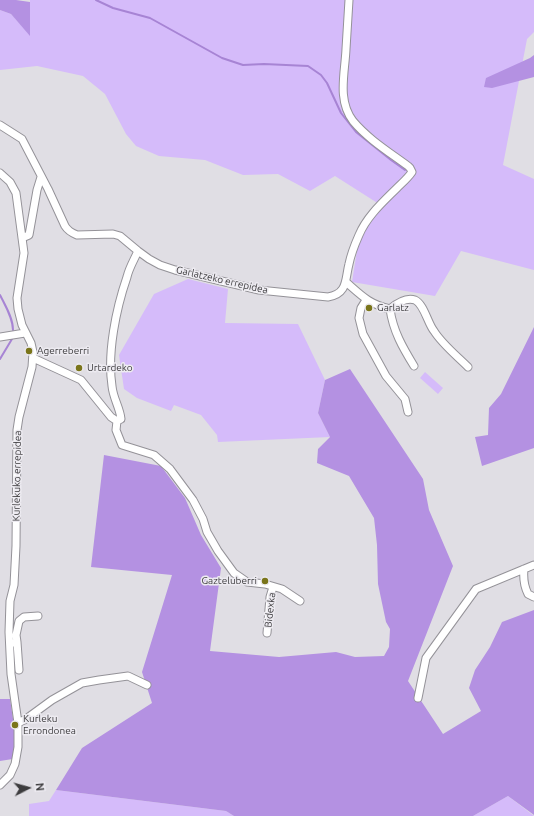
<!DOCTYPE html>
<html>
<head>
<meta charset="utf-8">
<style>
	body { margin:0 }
	#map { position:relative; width:534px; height:816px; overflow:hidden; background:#e0dee4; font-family:Ubuntu,sans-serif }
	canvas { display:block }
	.north { position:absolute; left:8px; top:768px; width:40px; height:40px; -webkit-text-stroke:3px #edebf1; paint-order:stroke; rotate:84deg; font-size:11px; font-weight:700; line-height:16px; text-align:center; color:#3d3c3e }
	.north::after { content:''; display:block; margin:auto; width:14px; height:18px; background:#3d3c3e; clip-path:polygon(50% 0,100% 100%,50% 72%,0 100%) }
</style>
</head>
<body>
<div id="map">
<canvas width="534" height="816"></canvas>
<div class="north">N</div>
</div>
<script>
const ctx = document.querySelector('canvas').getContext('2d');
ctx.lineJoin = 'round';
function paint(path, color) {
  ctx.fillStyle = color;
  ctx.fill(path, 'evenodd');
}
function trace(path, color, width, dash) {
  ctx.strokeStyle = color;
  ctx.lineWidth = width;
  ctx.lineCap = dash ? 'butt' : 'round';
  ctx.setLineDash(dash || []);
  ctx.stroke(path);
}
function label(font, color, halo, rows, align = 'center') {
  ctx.font = font + ' Ubuntu,sans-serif';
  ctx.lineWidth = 3;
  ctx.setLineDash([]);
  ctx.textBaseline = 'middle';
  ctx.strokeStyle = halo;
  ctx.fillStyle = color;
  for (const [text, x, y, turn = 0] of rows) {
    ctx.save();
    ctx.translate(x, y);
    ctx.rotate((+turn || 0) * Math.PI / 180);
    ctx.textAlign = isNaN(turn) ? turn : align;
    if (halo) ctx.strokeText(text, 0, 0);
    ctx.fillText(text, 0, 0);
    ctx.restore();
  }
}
const green = new Path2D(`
	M30,0H534V32L527,39L503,165L534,179V270L461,251L435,296L352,282L359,238L379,204L335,176L310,191L278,174L243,175L205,160L159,156L136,146L126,134L105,94L83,76L37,66L0,70V10L11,14L30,35Z
	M188,279L228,289L225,323L298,324L325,380L318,413L330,437L218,442L217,435L201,415L174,405L171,411L137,398L124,389L119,355L154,294Z
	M425,372L443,388L438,394L420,378Z
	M56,790L226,811L234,816H29V804L49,801Z
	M508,796L534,816H473Z`);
const forest = new Path2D(`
	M0,0H16L30,2V36L11,14L0,10Z
	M534,55V77L492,88L484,87L486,78L530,58Z
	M534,327V448L482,466L475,437L488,435L489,408L501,394Z
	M350,369L423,479L429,510L453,566L408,681L443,734L481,711L469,688L475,670L490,647L502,622L534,610V815L508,796L473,816H234L226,811L56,790L82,748L152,703L142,672L172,575L91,567L104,455L161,466L185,498L201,535L221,568L210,651L279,657L336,652L355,657L384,656L389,647L390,629L386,622L378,584L377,545L374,518L349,476L317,463L318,449L330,437L318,413L325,380Z
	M0,699H10L19,758L0,761Z`);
const stream = new Path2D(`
	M96,0L113,8L150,18L222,58L243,65L264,64L308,66L321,75L327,83L341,113L356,132L391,160L405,170
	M0,295C5,305 13,318 13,330
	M0,359L12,339`);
const minor = new Path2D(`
	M0,125L22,139L48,189L65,226C68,231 72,233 77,235L113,234L120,236L138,251L149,259L160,265L175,270L259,290L328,297C348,294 345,279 349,264C351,254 355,244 359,235C367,216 383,202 397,188C402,183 408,178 412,172L410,168L408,166C389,152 368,139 353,121C337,100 345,73 346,49C347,33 348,16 349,0
	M0,173L10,182L16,193L24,253L17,298L18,309L22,325L31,343L33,352L32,367L19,417L17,430L16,546L14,585L10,601L9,632L11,674L18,723V747L15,764L10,775L0,785
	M22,238L29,235L37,190L41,177
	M346,282C362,296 369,304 390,309C397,303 406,297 415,300C424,304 428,324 434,331C442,344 457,356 468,367
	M366,300L361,308L359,318L363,334L386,376L405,399L408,412
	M390,309C393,331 403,348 414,366
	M0,337L25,333
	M33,358L81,380L111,417L117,421
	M117,421L116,430L122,445L154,455L170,469L193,500L203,519L207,532L218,551L234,573L247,582L265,584L282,589L300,601
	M117,421L121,419C120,408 113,398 112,386C107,353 116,309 127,277C129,268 134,260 138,251
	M524,569C523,579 524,586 528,594L534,597
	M267,633L270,597L273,587
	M17,642L16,635L19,621L24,617L38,616
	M13,643L17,642L19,670
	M418,698L426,658L476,589L534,565
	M18,723L26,719L52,700L82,683L99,680L128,676L147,685`);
const markers = [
	[369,308,4,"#7a751a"],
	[29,351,4,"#7a751a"],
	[79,368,4,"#7a751a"],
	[265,581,4,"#7a751a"],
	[15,725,4,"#7a751a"]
];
const streetNames = [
	["Garlatzeko errepidea",222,280,13],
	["Kurlekuko errepidea",17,476,-89],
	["Bidexka",270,610,-83]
];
const poiNames = [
	["Garlatz",377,308],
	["Agerreberri",37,351],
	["Urtardeko",87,368],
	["Gazteluberri",257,581,"right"],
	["Kurleku",23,719],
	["Errondonea",23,731]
];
paint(green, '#d5bbfa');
paint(forest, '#b491e2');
trace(stream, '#a784d4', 2);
trace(minor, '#949298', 9);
trace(minor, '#fff', 7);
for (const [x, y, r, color] of markers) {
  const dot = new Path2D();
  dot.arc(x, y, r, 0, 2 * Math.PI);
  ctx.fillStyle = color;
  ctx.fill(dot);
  trace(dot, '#edebf1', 1.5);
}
label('10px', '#3d3c3e', '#edebf1', streetNames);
label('10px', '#3d3c3e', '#edebf1', poiNames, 'left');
</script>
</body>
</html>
